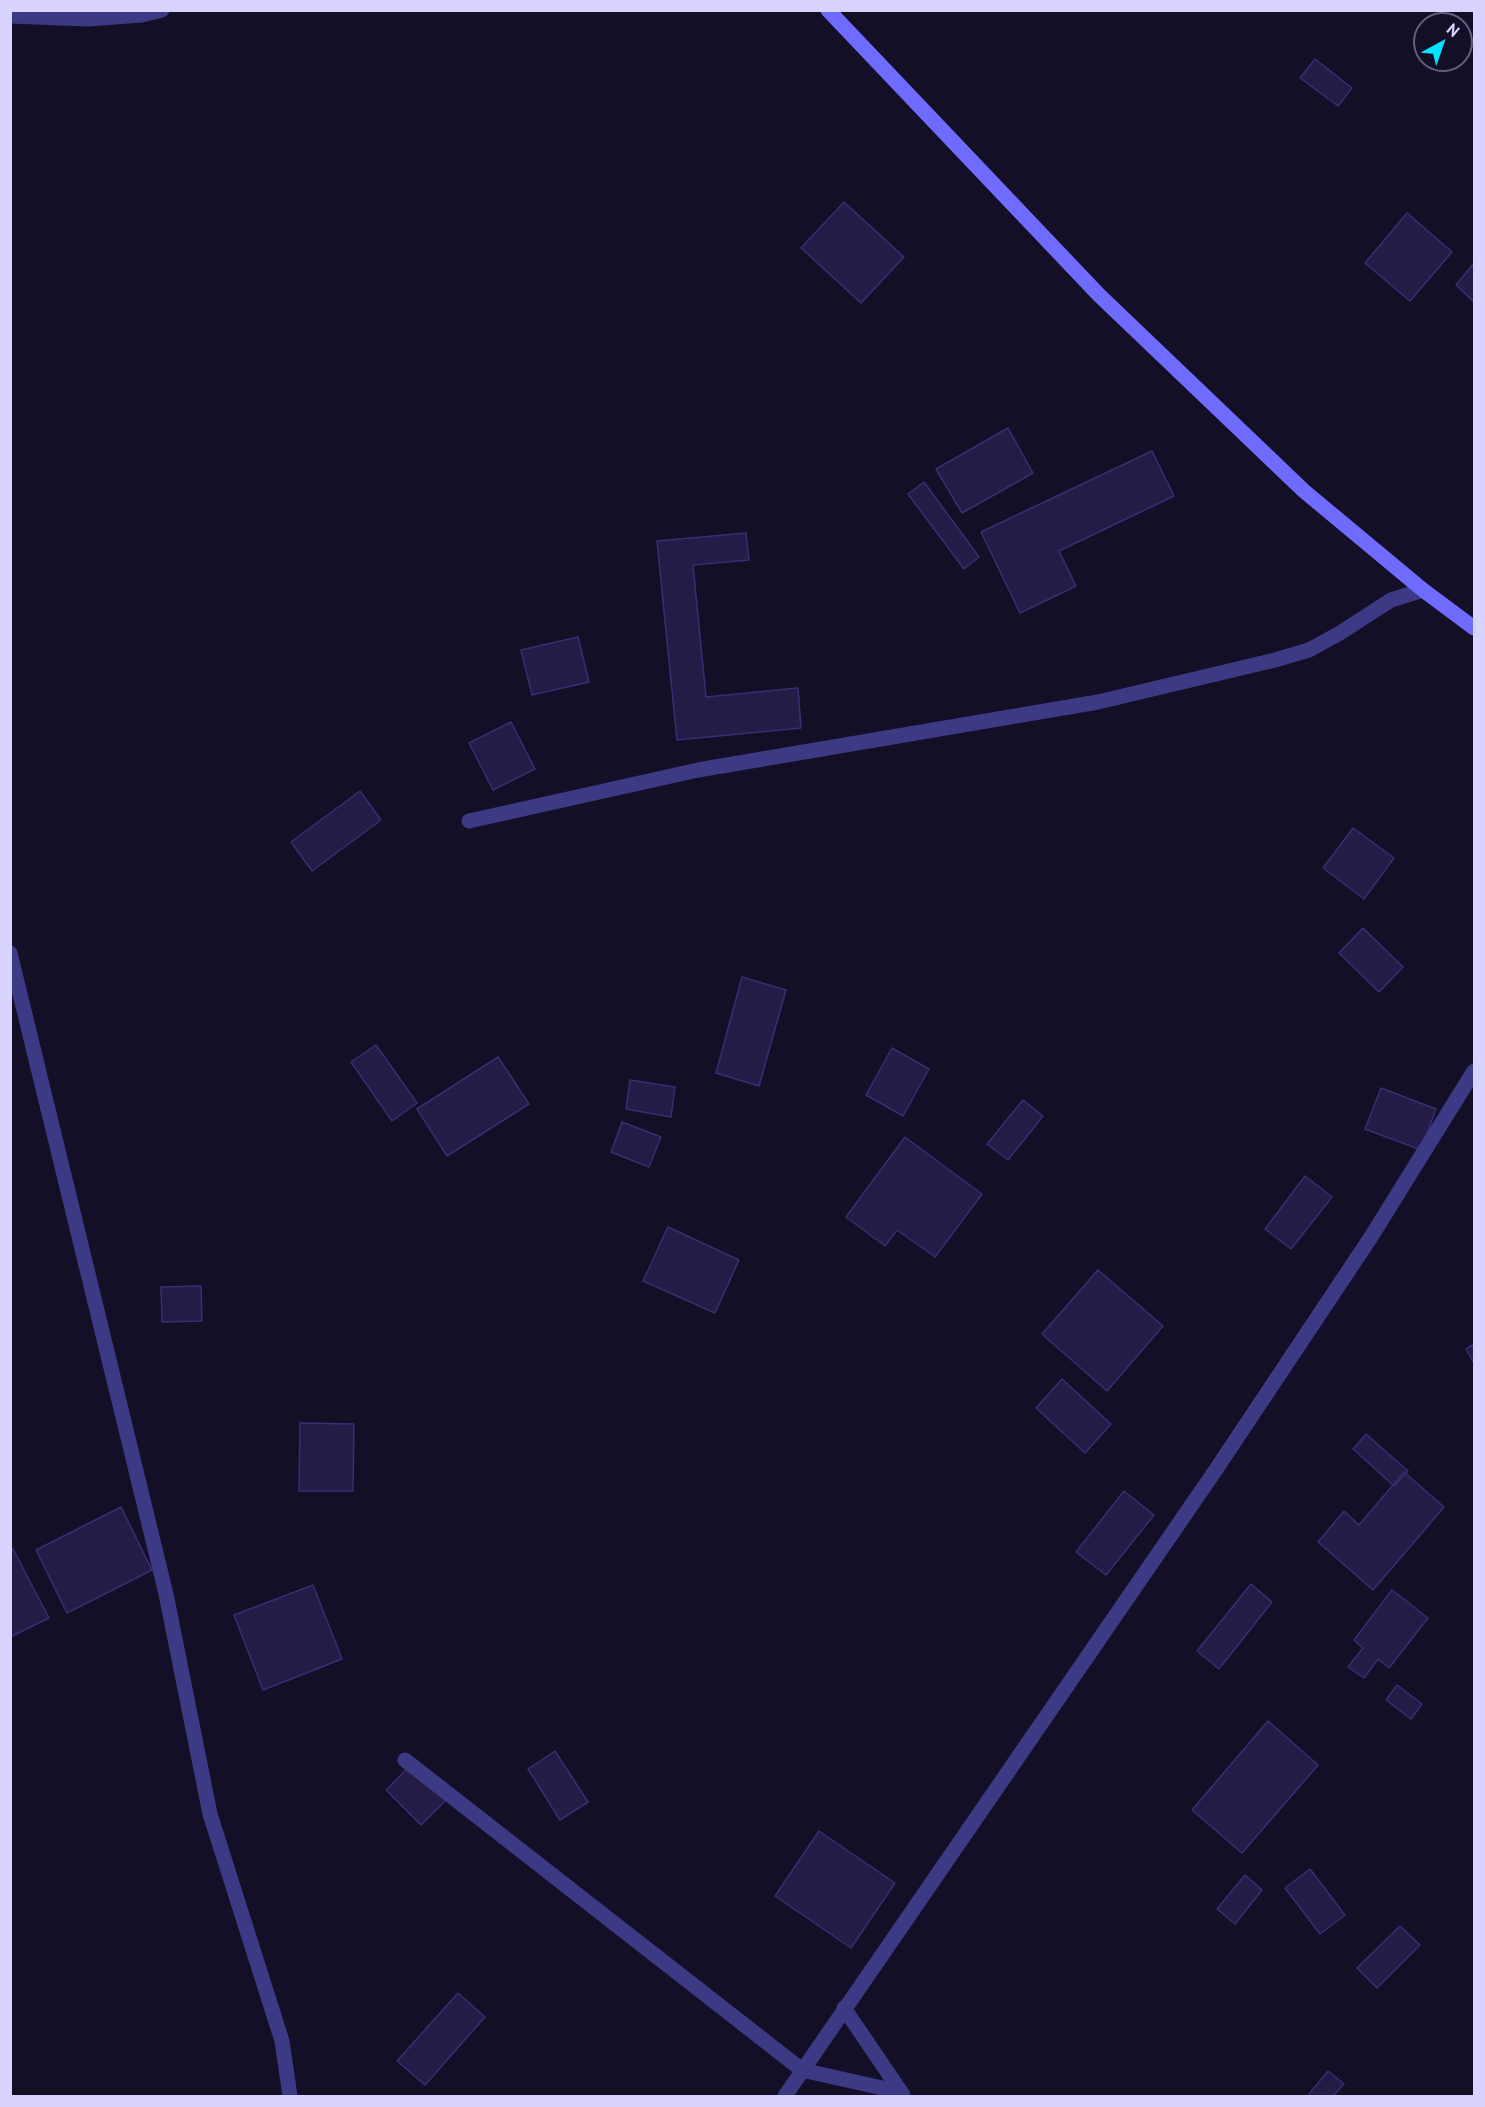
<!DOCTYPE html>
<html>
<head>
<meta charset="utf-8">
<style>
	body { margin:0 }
	#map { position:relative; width:1485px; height:2107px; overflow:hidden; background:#130f26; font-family:"PT Sans",sans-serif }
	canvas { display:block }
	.frame { position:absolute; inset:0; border:12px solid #d9d4ff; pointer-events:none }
	.north { position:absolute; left:1413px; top:12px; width:60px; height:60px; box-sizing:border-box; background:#130f26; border:2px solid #625e7d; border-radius:50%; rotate:40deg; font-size:16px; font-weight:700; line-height:24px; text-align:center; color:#d9d4ff }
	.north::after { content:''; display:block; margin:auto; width:21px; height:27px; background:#00e5ff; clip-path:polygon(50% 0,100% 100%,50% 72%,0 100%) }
</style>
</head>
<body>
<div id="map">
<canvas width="1485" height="2107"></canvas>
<div class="frame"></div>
<div class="north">N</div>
</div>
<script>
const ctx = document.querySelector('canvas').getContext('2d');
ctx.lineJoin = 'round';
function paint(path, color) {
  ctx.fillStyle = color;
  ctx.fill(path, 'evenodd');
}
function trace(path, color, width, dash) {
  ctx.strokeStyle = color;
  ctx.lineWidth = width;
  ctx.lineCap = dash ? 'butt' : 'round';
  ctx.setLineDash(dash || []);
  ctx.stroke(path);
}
const building = new Path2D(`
	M1315,59L1352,88L1338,106L1300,78Z
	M844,202L904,257L861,303L801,248Z
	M1407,213L1452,252L1410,301L1365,263Z
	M1474,263V302L1456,285Z
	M1008,428L1033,473L962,513L936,469Z
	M1152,451L1174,496L1059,551L1076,586L1020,613L981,532Z
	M924,482L979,557L964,569L908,494Z
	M746,533L749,560L693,565L706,697L798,688L801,728L677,740L657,541Z
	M578,637L589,682L532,695L521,650Z
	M511,722L535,769L493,790L469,743Z
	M360,791L381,820L312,871L291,842Z
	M1353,828L1394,858L1364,899L1323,868Z
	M1363,928L1403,967L1379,992L1339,953Z
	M742,977L786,990L759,1086L716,1073Z
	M376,1045L417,1103L392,1121L351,1062Z
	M892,1048L929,1069L903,1116L866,1095Z
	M498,1057L529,1104L447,1156L417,1109Z
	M630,1080L675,1087L671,1117L626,1109Z
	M1381,1088L1436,1109L1421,1150L1365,1129Z
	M1023,1100L1043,1116L1008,1160L987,1144Z
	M622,1122L661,1137L649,1167L611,1152Z
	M905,1137L982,1194L935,1257L897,1230L885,1246L846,1217Z
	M1305,1176L1332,1197L1291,1249L1265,1229Z
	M668,1227L739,1260L715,1313L643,1281Z
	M1098,1270L1163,1326L1107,1391L1042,1334Z
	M201,1286L202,1321L162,1322L161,1287Z
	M1474,1344V1363L1466,1349Z
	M1062,1379L1111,1424L1085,1453L1036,1408Z
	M300,1423L354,1424L353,1491H299Z
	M1366,1434L1408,1471L1394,1486L1353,1449Z
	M1404,1472L1444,1507L1373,1590L1318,1542L1344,1511L1359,1525Z
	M1124,1491L1154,1515L1106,1575L1076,1552Z
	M121,1507L152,1570L67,1613L36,1550Z
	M13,1549L49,1618L10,1637V1550Z
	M1251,1584L1272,1602L1219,1669L1197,1651Z
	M313,1585L342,1659L263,1690L234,1615Z
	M1392,1590L1428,1618L1389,1668L1378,1659L1364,1678L1348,1667L1363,1648L1354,1640Z
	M1397,1685L1422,1704L1411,1719L1386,1700Z
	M1268,1721L1318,1765L1242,1853L1192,1810Z
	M555,1751L588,1802L560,1820L528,1769Z
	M414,1762L448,1798L421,1825L386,1790Z
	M819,1831L895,1883L851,1948L775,1896Z
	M1310,1869L1345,1915L1320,1934L1285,1888Z
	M1245,1875L1262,1890L1235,1924L1217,1909Z
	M1400,1926L1420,1945L1377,1988L1357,1968Z
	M458,1993L485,2017L425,2085L397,2061Z
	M1328,2071L1344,2084L1333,2096H1312L1309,2094Z`);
const minor = new Path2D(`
	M10,16L88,19L142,15L162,10
	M469,821L698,770L1098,702L1275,660L1309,650L1340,633L1391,600L1423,590
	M10,953L166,1594L210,1814L282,2041L290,2096
	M405,1760L802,2070L900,2092
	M844,2008L903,2095
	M785,2096L1215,1471L1371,1237L1474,1071`);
const secondary = new Path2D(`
	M828,10L1099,295L1304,491L1423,590L1474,628`);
paint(building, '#241b47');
trace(building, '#3b2d73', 1.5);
trace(minor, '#3d3a85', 15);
trace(secondary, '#6f6bff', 15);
</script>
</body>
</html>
